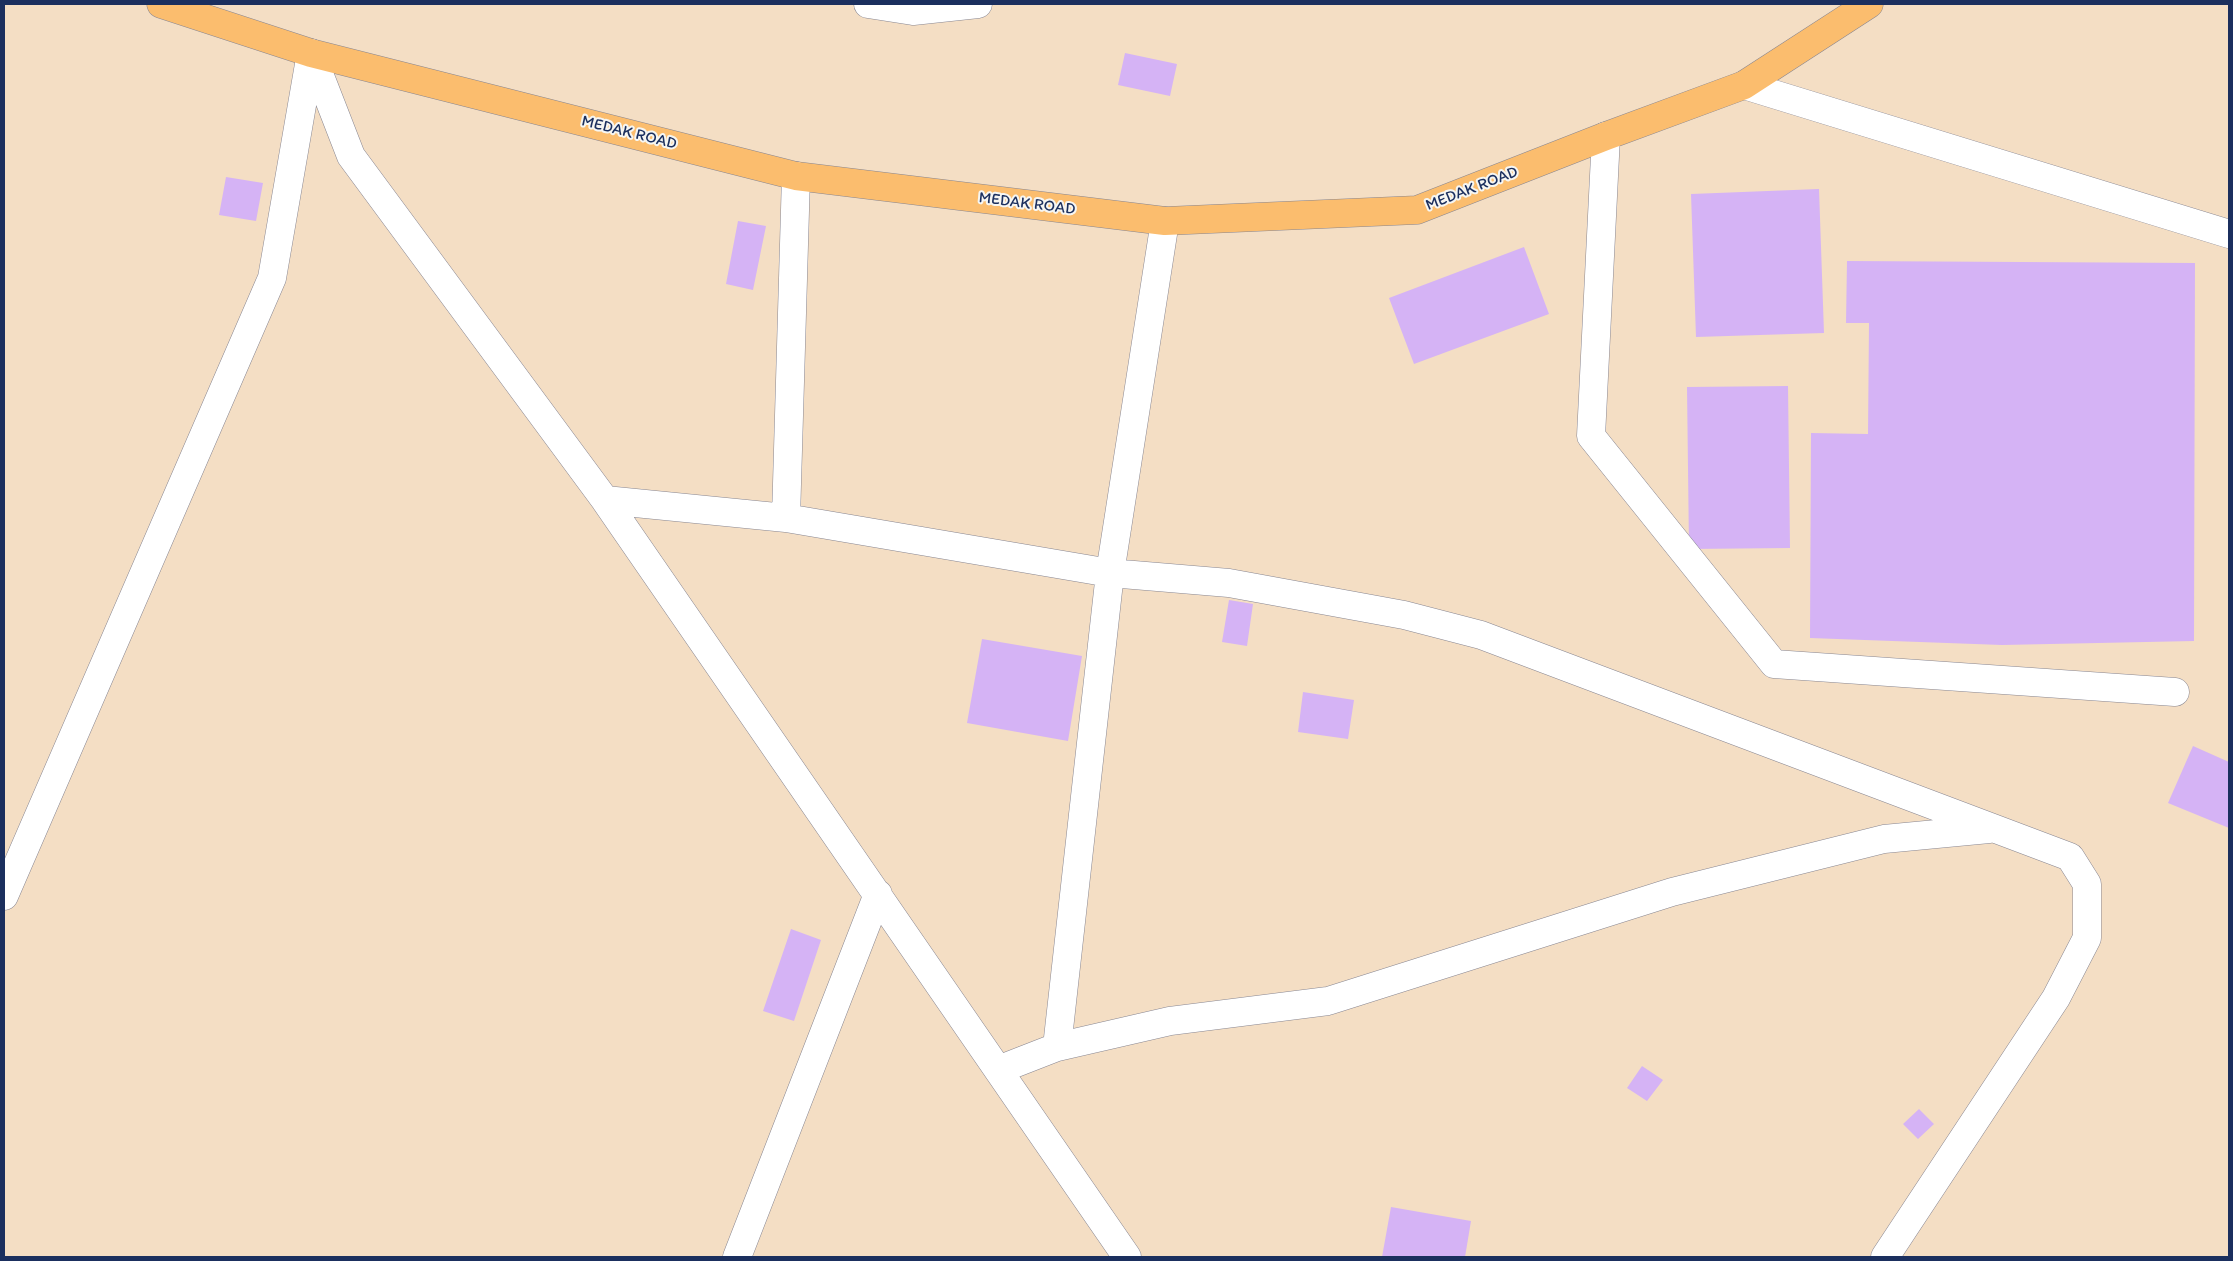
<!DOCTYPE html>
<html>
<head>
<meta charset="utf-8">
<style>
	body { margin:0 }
	#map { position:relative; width:2233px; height:1261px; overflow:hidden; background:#f4dec4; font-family:Itim,sans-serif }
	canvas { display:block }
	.frame { position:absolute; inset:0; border:5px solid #1b2f5e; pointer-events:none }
</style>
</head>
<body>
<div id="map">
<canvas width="2233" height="1261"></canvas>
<div class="frame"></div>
</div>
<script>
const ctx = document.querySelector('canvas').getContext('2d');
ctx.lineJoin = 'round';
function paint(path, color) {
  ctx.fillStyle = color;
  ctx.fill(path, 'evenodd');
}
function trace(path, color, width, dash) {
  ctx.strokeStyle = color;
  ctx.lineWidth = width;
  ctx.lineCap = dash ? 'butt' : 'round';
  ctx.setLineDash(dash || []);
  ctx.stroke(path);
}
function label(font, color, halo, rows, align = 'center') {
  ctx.font = font + ' Itim,sans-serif';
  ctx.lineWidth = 4;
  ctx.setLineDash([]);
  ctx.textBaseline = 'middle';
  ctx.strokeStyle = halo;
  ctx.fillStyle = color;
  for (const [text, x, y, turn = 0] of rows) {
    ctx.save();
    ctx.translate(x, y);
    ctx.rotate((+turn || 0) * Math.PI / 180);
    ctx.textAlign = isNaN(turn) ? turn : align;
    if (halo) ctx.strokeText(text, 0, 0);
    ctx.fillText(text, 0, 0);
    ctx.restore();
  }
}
const building = new Path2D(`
	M1125,53L1177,64L1170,96L1118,85Z
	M226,177L263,183L256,221L219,215Z
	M1819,189L1824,333L1696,337L1691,194Z
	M738,221L766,226L753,290L726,284Z
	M1524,247L1549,314L1414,364L1389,298Z
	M1847,261L2195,263L2194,641L2002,645L1810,638L1811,433L1868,434L1869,323H1846Z
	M1788,386L1790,548L1689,549L1687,387Z
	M1229,600L1253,604L1247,646L1222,642Z
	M982,639L1082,656L1068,741L967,723Z
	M1303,692L1354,700L1348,739L1298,732Z
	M2193,746L2229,762V828L2168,803Z
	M791,929L821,940L794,1021L763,1011Z
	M1642,1066L1663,1080L1647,1101L1627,1088Z
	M1919,1109L1934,1124L1918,1139L1903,1124Z
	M1391,1207L1471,1221L1465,1257H1382Z`);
const minor = new Path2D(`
	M868,4L913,11L978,4
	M311,53L351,156L605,500L1127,1257
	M1744,85L2229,234
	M1606,136L1591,436L1774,664L2175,692
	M605,500L786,518L1110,573L1165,221
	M786,518L796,176
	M4,896L272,278L311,53
	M1057,1047L1110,573L1229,583L1404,615L1481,635L2070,857L2087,884V938L2056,998L1885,1257
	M998,1070L1057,1047L1170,1021L1328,1001L1672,892L1884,839L1989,829
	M737,1257L878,894`);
const major = new Path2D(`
	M161,4L311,53L796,176L1165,221L1417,210L1606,136L1744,85L1869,4`);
const streetNames = [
	["MEDAK ROAD",629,133,14],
	["MEDAK ROAD",1472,189,-21],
	["MEDAK ROAD",1027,204,7]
];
paint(building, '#d5b3f5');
trace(minor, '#888691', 29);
trace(major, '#888691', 29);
trace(minor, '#fff', 28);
trace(major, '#fbbd6e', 28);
label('16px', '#1b2f5e', '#f6f6f2', streetNames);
</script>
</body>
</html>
